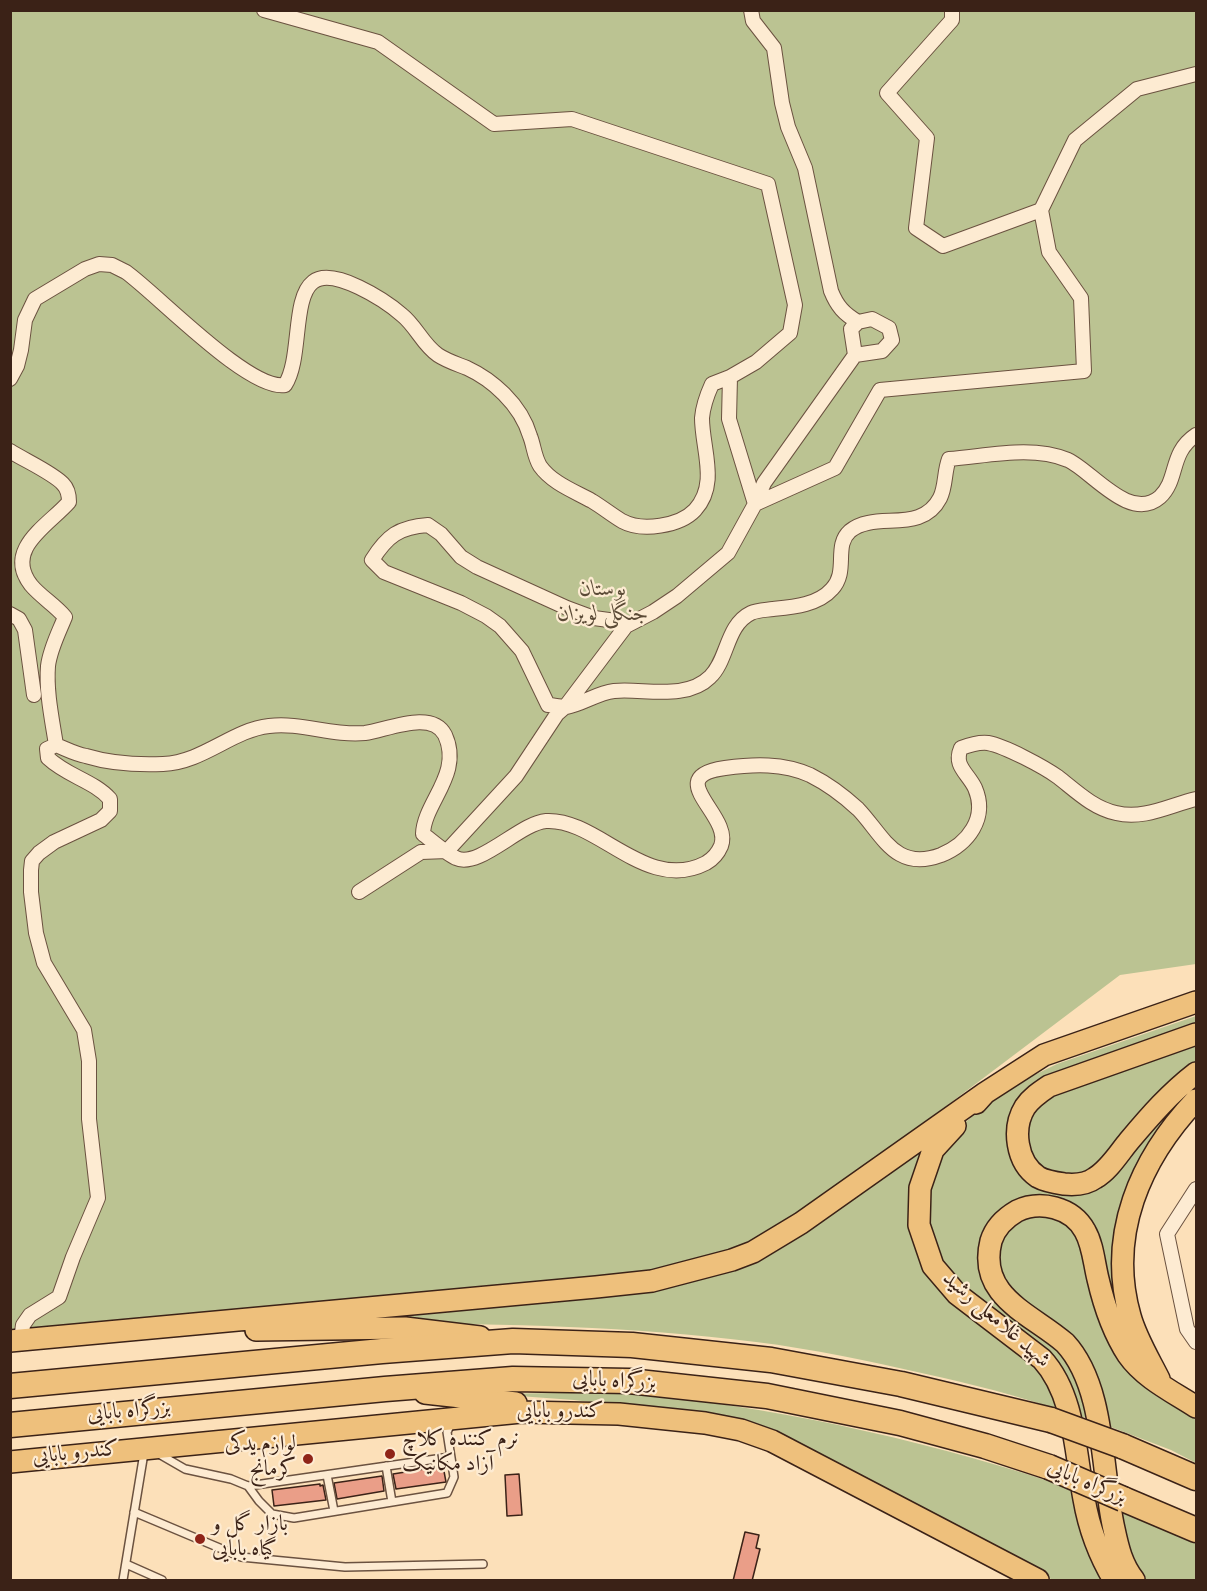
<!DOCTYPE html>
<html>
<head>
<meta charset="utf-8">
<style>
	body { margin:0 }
	#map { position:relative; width:1207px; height:1591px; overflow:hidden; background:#fce0b9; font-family:"Sorts Mill Goudy",serif }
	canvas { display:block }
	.frame { position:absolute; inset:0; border:12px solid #3b2217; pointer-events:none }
</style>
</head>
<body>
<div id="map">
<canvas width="1207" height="1591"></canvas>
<div class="frame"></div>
</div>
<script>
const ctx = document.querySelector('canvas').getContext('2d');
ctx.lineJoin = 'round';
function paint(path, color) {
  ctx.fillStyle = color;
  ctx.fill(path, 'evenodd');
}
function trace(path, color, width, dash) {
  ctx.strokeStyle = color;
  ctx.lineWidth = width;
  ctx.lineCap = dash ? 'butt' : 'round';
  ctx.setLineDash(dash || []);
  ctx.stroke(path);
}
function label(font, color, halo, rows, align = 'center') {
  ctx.font = font + ' "Sorts Mill Goudy",Amiri,serif';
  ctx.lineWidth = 4.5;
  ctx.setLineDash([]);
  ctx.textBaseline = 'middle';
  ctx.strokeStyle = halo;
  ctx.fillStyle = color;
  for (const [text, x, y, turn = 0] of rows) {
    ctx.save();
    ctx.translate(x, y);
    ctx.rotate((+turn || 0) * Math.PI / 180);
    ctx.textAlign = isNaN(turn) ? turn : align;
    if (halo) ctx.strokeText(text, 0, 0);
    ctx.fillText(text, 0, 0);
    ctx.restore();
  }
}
const green = new Path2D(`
	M11,11H1196V964L1120,975L888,1150L763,1237L721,1253L653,1272L11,1331Z
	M1196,1016V1028L1064,1074L1011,1140L1065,1192L1196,1081V1087L1174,1110L1134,1172L1128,1333L1058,1201L984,1237L1025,1320L1071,1362L1092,1420L1075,1414L1073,1398L943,1266L930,1237L928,1183L954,1132L988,1103L1022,1081L1057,1064Z
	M1196,1041V1065L1085,1177L1042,1171L1024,1145L1023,1128L1045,1095Z
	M931,1139L919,1248L1034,1362L1062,1411C1017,1395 971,1384 926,1374C869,1361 813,1349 756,1342C590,1321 423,1323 256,1324L683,1281Z
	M1026,1214L1064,1218L1072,1225L1086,1257L1172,1402L1196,1417V1463L1171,1450L1103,1424L1100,1401L998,1279L999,1235Z
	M554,1393C587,1393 621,1392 654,1396C794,1410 942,1445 1076,1490L1108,1580H1053L886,1493L657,1410L574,1400L491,1394Z
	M1114,1503L1196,1541V1580H1142L1130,1562Z`);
const building = new Path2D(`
	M443,1466L446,1482L396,1489L393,1474Z
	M519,1474L522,1515L507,1516L505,1475Z
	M382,1476L384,1491L337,1499L334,1483Z
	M320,1484V1486L323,1485L326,1500L274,1506L272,1490Z
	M745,1532L759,1535L756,1548L760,1549L752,1581H733Z`);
const lane = new Path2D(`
	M159,1454L185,1469L231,1479L248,1486L259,1501L272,1514L294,1518L447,1493L454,1477L447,1432L451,1424
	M386,1466L392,1502
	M327,1475L334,1511
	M248,1486L450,1457
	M134,1512L241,1557L345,1567L483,1564
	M126,1564L162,1580
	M123,1580L144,1453`);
const street = new Path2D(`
	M264,10L378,42L494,124L572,119L768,184L795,305L790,333L756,362L730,377L729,419L755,504L728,553L677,596L653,612L626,626L565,707L557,714L516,776L447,851L421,852L359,892
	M751,10L753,21L774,48L782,103L788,127L805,168L831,291C837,306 844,314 858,322
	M952,10V20L887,93L927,138L916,228L943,246L1041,210
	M10,379L17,366L21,350L25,320L35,299L85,269L99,264L112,265L126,272C158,295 249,391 285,385C302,359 292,298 313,282C333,266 386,301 402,315C416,326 423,345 438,355C447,361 457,364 467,368C480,374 493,383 504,394C516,406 525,419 530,436C534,446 534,456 540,466C552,483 574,491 592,501C602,507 612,515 622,521C642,532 680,526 695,510C719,484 702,449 702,418C703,406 707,395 712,384L730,377
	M10,451C24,460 53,473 63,484C68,489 69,495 69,502C49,525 3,549 31,585C41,597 55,605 65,617C59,632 50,649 48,666C46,692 52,719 56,745
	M755,504L835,468L880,390L1084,371L1081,298L1049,252L1041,210L1075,140L1137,89L1196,74
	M755,504L764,483L855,355L882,351L892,340L889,328L872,319L858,322L851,329L855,355
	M10,614L19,619L25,630L34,695
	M626,626L616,621L594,618L567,608L477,567L461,557L441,534L428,525C399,527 387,536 372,560L384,572L461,603L486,616L500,626L522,651L548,705C554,705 561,707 566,707C583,704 597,693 614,691C643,688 686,701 710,677C728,660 726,625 751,613C757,610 766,610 773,609C793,607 818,605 832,589C849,571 833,546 850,531C875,510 921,535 940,498C946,486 944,472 949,459C988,456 1032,445 1068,460C1092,471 1130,523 1160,497C1179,479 1169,453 1196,435
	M1196,1189L1167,1234L1187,1329L1196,1342
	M21,1340L23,1325L30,1315L59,1297L73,1257L98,1198L89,1119V1061L84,1030L44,963L36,933L31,892V870L32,861L39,853L54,842L101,820L110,811V799C94,781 67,776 48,758L47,749L56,745C66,749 75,754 86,756C109,763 139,765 163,764C204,762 232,730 269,726C301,722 332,736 365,733C387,730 432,709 445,735C463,774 424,802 423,834C432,841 447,854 456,858C479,869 520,823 546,821C598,818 646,894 706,863C713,859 718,853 721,846C733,815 660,777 725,768C754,764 783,763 810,775C826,783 845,797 858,809C883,835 895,872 941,855C968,844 988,818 975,788C968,773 953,766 961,748C969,745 979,742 988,743C1005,746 1044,767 1058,777C1076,791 1093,808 1116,813C1144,820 1170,805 1196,799`);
const primary = new Path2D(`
	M1196,1034L1049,1086C1040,1092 1031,1098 1025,1107C1012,1128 1016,1162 1038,1177C1045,1181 1057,1183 1064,1184C1074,1185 1087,1184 1095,1178C1109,1170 1119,1153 1129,1141C1150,1116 1170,1093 1196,1073
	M976,1103L985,1093L1044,1055L1196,1002
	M955,1126L933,1150L920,1188L919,1225L933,1266L957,1294L1042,1359C1075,1395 1075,1452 1084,1499C1089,1528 1099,1555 1114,1580
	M256,1330L405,1328L480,1337
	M10,1341L596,1287L652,1281L732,1260L753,1252L801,1223L985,1093
	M1159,1379C1149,1359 1136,1338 1130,1316C1107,1235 1140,1159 1196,1100
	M425,1393L516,1403
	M10,1462L521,1412L619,1414L705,1423L741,1430L772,1441L1038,1580
	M1134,1580C1122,1565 1118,1548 1114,1529C1101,1472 1106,1387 1065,1343C1032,1314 977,1297 991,1241C995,1228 1005,1218 1017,1211C1040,1200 1072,1207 1085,1231C1093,1245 1094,1263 1098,1279C1104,1305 1113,1332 1128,1355C1144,1378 1173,1392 1196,1407`);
const highway = new Path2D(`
	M10,1386L382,1351L513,1341L632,1345L771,1360L901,1384L1051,1420
	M10,1425L385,1389L513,1379L629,1381L767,1396L900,1423L985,1446L1049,1467
	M1122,1446L1196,1478
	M1123,1499L1196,1530`);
const highwayBridge = new Path2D(`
	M1051,1420L1122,1446
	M1049,1467L1123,1499`);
const markers = [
	[390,1454,6,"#8f2418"],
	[308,1459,6,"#8f2418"],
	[200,1539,6,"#8f2418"]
];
const parkNames = [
	["بوستان",603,591],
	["جنگلی لویزان",603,616]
];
const streetNames = [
	["شهید غلامعلی رشید",995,1321,41],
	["بزرگراه بابایی",614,1383,3],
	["بزرگراه بابایی",129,1413,-5],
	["کندرو بابایی",560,1413],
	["کندرو بابایی",76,1455,-6],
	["بزرگراه بابایی",1086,1484,23]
];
const poiNames = [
	["نرم کننده کلاچ",402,1441],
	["آزاد مکانیک",402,1466],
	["لوازم یدکی",296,1446,"right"],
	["کرمانج",296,1471,"right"],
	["بازار گل و",212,1526],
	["گیاه بابایی",212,1551]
];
paint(green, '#bbc392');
paint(building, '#ea9e88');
trace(building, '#3b2217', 1.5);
trace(lane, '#6b5240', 10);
trace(street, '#6b5240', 16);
trace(primary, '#3b2217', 24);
trace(highway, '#3b2217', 27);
trace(lane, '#fdebd2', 7);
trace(street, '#fdebd2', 14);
trace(primary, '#eec07c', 21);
trace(highway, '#eec07c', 24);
trace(highwayBridge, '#3b2217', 27, []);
trace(highwayBridge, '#eec07c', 24);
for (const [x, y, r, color] of markers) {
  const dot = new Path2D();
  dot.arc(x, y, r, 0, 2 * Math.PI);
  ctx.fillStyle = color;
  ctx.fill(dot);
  trace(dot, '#fdebd2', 2);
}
label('italic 22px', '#5b4a36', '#fdebd2', parkNames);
label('22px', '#3b2217', '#fdebd2', streetNames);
label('22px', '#3b2217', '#fdebd2', poiNames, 'left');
</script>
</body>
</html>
